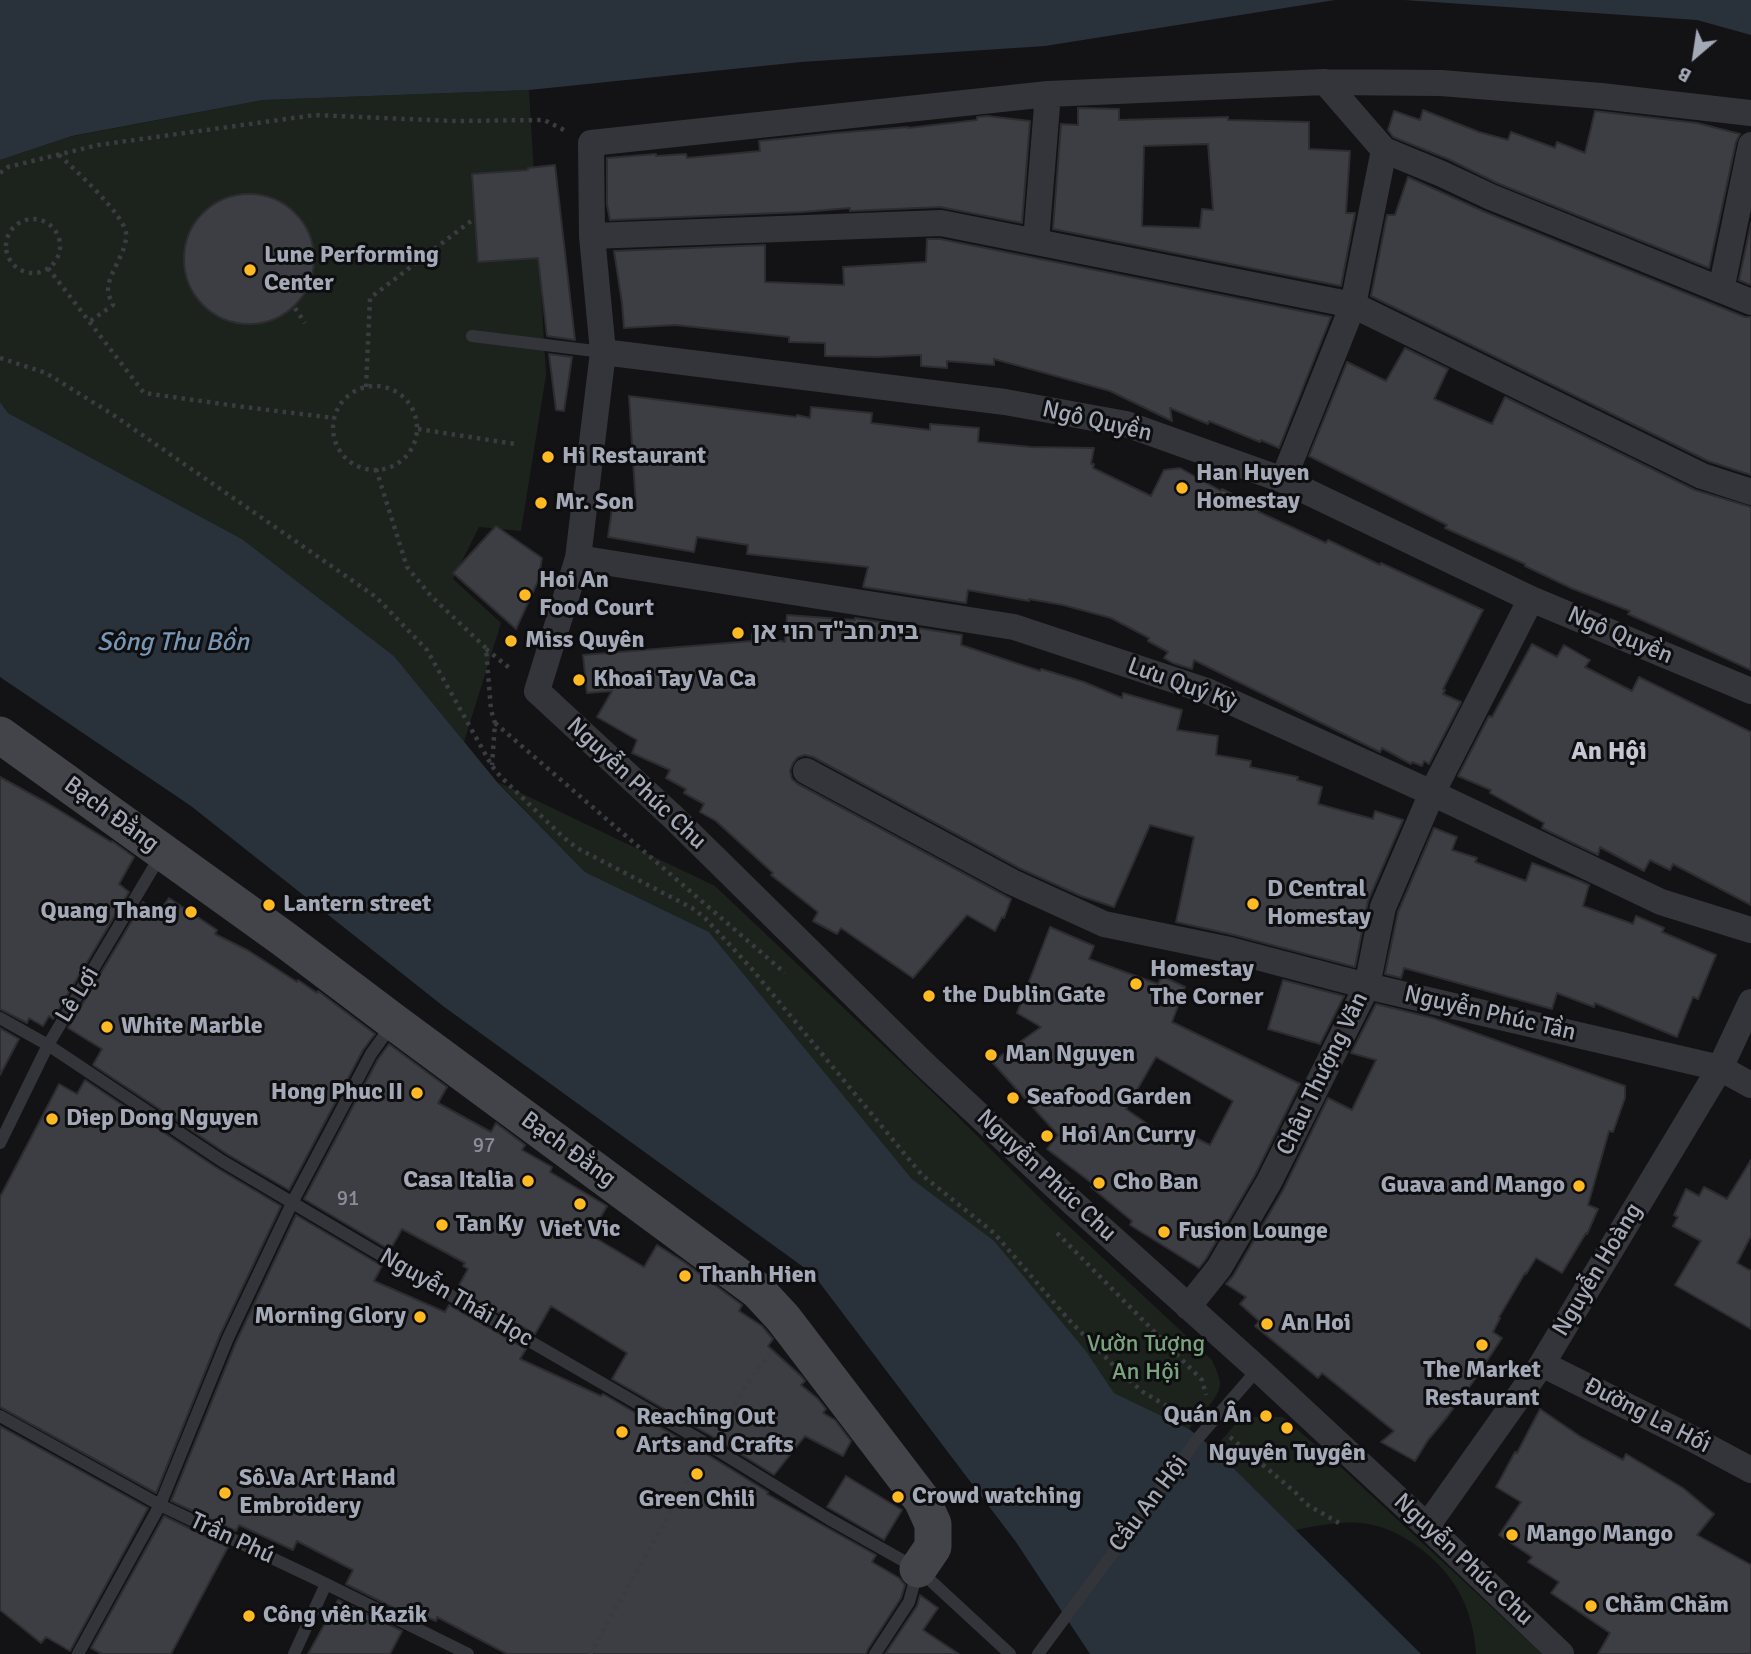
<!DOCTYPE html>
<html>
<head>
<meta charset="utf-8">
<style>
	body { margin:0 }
	#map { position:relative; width:1751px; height:1654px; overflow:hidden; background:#131315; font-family:Signika,sans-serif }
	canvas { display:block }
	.north { position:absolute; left:1660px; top:21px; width:70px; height:70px; -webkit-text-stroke:5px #0e0e10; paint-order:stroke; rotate:209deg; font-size:19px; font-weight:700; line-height:28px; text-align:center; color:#a4a9b7 }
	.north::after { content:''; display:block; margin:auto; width:24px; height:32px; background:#a4a9b7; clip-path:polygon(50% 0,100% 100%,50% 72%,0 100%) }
</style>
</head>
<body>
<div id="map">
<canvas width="1751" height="1654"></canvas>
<div class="north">B</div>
</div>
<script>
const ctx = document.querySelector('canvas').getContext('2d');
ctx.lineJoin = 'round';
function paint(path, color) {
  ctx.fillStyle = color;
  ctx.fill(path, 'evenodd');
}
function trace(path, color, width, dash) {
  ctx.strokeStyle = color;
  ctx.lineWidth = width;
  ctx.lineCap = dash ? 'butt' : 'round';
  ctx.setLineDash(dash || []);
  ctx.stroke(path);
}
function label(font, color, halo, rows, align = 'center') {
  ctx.font = font + ' Signika,"Noto Sans Hebrew",sans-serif';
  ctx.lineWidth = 6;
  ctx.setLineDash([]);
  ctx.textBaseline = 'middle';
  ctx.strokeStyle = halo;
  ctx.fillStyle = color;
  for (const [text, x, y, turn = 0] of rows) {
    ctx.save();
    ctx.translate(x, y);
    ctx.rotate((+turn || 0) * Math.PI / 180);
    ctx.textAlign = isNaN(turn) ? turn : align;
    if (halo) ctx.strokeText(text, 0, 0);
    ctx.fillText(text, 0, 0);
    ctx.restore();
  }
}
const green = new Path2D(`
	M529,90L546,375L521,531L479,527L453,579L501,623L464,742L394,656L242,539L8,413L0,402V160L69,137L263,100Z
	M498,782L715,886L946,1105L1058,1216L1212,1360C1215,1367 1219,1375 1220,1382C1221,1397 1198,1418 1189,1429L1114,1393L1086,1351L994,1242L912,1179L709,932L585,872Z
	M1255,1417H1283L1344,1470L1542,1654H1476C1475,1633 1469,1610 1459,1592C1441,1559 1398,1525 1360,1523C1338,1521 1317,1526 1295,1530L1214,1449L1237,1422Z`);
const water = new Path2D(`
	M0,0H1335L1045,46L801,62L529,90L263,100L72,136L0,160Z
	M1404,0H1751V35L1697,20Z
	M0,402L8,413L242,539L394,656L497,782L585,872L709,932L912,1179L994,1241L1086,1351L1114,1393L1189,1429L1214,1449L1421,1654H1090L1016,1542L813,1274L443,1006L191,806L0,677Z`);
const building = new Path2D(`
	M1078,108L1119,109V120L1228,117V120L1309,122V149L1350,151L1346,213H1355L1341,286L1053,229L1061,124L1078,125ZM1208,144L1213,210L1202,209L1200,228L1142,226L1144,146Z
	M1423,110L1479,132L1508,140L1511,132L1555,148L1557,142L1585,153L1595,111L1697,123L1740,134L1736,142L1709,268L1497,183L1448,159L1393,137L1388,130L1394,111L1420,120Z
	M987,116L1030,121L1022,223L940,207L850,211V208L802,212L610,220L607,204V158L656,154V156L686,154L687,158L760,151L759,141L835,133L908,127V128L977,120V117Z
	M555,165L575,340L547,336L538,258L478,262L472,174L528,170V168Z
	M1408,177L1485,212L1745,317H1751V475L1708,461L1371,296L1387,215H1395Z
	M184 259a65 65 0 1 1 130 0a65 65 0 1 1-130 0Z
	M1751,223V285L1739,280Z
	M927,239H940L1331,317L1279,448L1261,440L1260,442L1209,421L1208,424L1170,408L1172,421L1110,391L994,359V365L947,361V368L921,366V355L878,357L825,356V343L789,342V337L675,325L624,328L622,303L614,251L765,245V282L844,285L843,267L926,262Z
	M1405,348L1448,369L1434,399L1492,424L1505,397L1695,490L1751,507V670L1673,634L1628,614L1630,611L1571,588L1525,566V564L1445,528L1447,525L1309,456L1347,362L1386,381Z
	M549,354L572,357L564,411L556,410Z
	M629,396L796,417L797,415L810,418L811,407L872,413L871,423L930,430V424L979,428L978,442L1031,447L1094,448L1091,464H1094L1093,468L1151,496L1164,470L1180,468L1221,491L1222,489L1261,508L1259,512L1326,543L1328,540L1380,565L1381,563L1483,610L1443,689L1445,690L1443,694L1461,702L1429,764L1424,761L1422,766L1412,762L1411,764L1382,748L1380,752L1364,744L1194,660L1192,669L1173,663L1164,658L1168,652L1148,641L1149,638L1111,618L1063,605L1029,599V601L968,590L966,603L863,587L868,567L747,554L748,545L697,537L694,552L608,537L612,509L636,507Z
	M496,526L542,558L538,581L516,629L453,573Z
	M787,615L855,620V618L962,635L961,645L1040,671L1041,669L1084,682L1122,698L1123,693L1182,710L1177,730L1218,736L1216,755L1251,761L1250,767L1298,777L1297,780L1322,787L1318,804L1373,819L1375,811L1403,820L1368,901L1355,967L1234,935L1176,922L1194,837L1150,825L1114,907L1081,896L1019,868L813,757L805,755L798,757L793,763L790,771L792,779L798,784L1011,899L1004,918L1002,917L995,931L967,915L913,978L841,928L837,934L813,921L818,912L771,875L773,873L716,821L700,812L704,804L684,793L686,789L666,778L670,770L632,753L637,740L597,717L612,691L587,693L583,655L752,641V634L785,642Z
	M1532,644L1557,657L1564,645L1590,660L1585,667L1632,691L1639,677L1751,732V905L1673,864L1670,870L1650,860L1644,871L1600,847L1598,855L1542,828L1544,823L1490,793L1491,790L1458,776L1489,716L1492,717Z
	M0,777L49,804L111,842L112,841L134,857L119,884L129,892L53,1019L49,1016L43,1026L29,1018L27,1023L0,1009Z
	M1434,828L1457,837L1452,850L1477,858L1475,862L1526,881L1532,863L1580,881L1589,885L1583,906L1633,924L1636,916L1664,928L1662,932L1716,955L1698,999L1693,997L1677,1037L1595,1003L1594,1007L1557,993L1552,1009L1404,968L1401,978L1385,974L1398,912Z
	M169,898L217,930L215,934L249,951L297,982L298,980L317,993L318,991L375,1034L363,1050L289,1190L227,1154L93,1065L102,1049L68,1028L143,902L158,913Z
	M1050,927L1094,946L1089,959L1158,984L1162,976L1185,987L1172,1022L1300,1084L1255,1175L1206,1259L1199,1268L1130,1225L1132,1221L1091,1187L1093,1184L1047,1149L1058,1135L992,1062L1041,1027L1017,1013ZM1156,1057L1233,1101L1210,1145L1182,1131L1176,1144L1126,1109Z
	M1283,980L1344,996L1320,1044L1268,1029Z
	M1376,1004L1433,1018L1625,1086V1098L1613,1132L1609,1131L1588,1205L1598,1209L1587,1234L1586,1233L1562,1273L1536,1258L1526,1274L1525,1273L1499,1317L1500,1318L1493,1332L1502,1338L1473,1382L1447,1417L1428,1440L1415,1461L1381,1442L1394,1431L1322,1373L1318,1378L1255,1326L1259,1321L1240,1304L1246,1297L1226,1284L1233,1276L1283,1190L1328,1098L1352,1110L1376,1060L1351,1053Z
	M0,1028L19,1039L0,1075Z
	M389,1044L447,1087L438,1103L491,1132L496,1123L525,1145L522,1150L552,1167L550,1172L607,1206L591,1234L592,1236L644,1267L657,1245L684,1262L742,1305L739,1311L762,1326L767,1332L773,1339L768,1346L802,1377L805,1381L801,1385L818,1399L826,1409L823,1413L835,1420L851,1441L843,1456L805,1436L774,1475L713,1437L612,1379L627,1353L551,1306L535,1334L457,1289L468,1269L463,1266L465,1263L402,1229L390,1250L304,1199L378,1059Z
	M85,1080L217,1168L281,1206L220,1335L156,1493L0,1407V1197L59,1084L77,1094Z
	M1751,1160V1236L1737,1263L1751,1271V1329L1675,1285L1701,1241L1673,1226L1678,1217L1674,1215L1686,1189L1699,1196L1704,1187L1727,1199Z
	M296,1215L382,1266L374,1281L445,1312L449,1305L526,1349L520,1359L601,1396L603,1394L705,1453L768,1492L767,1494L876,1555L872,1562L899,1578L905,1585L901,1598L868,1649L866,1654H507L437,1617L436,1621L413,1611L410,1616L346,1584L353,1570L297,1541L293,1550L239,1525L236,1531L171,1501L236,1342Z
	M1540,1409L1581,1437L1623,1460L1626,1454L1683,1488L1714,1514L1697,1535L1751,1565V1654H1598L1610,1633L1551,1593L1559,1582L1528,1562L1532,1557L1499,1535L1521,1502L1496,1487L1515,1452L1517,1453Z
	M0,1426L148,1508L70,1651L46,1637L41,1643L0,1610Z
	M846,1476L902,1510L884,1540L827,1507Z
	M164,1516L228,1547L171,1654H102L91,1648Z
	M920,1595L938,1608L923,1630L959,1654H885L917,1606Z
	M338,1600L402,1631L390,1654H308Z`);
const path = new Path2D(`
	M59,155C75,170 123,213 126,233C128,254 103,278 109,295C110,299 112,302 113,305L89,322
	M0,173L8,167L98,145L315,115L453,121L544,120L564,130
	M6 246a27 27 0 1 1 54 0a27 27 0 1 1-54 0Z
	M48,268L144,393L244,407L334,418
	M295,308L305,323
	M0,358L46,373L112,414L376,597L427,650L492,766L500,776L563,837L577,848L692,908L705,918L751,968L922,1175L994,1233L1069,1320L1121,1373L1143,1392L1187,1418
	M333 428a42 42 0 1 1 84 0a42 42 0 1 1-84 0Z
	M366,387L370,298L475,218
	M418,429L515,444
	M376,469L407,567L431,596L486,648L491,710L495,723L492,765
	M486,649L512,670
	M495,723L785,973
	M1057,1233L1202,1380L1206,1395
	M721,1426L754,1374L769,1355
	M1230,1437L1295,1492L1306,1504L1339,1523
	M590,1654L698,1463`);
const lane = new Path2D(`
	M472,336L603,352
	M0,1018L48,1045L222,1161L367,1247L709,1445L829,1519L918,1569L1010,1654
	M0,1143L48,1045L162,853
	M0,1416L160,1505L316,1579L468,1654
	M78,1654L160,1505L228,1338L292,1203L371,1054L391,1026
	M294,1654L326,1584
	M875,1654L909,1602L917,1573
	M1038,1654L1199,1437L1258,1369`);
const street = new Path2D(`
	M1325,82L1384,150L1442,174L1491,197L1751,302
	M592,236L941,223L1353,305L1702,476L1751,492
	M1036,241L1048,94
	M1721,290L1751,145
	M603,352L1005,402L1126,424L1283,480L1531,599L1751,691
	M1283,480L1353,305L1384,150
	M578,558L1014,627L1207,691L1432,793L1661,902L1751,930
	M806,771L1012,882L1104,924L1230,950L1367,986L1720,1068L1751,1085
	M1188,1307L1219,1268L1269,1182L1367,986L1383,907L1432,793L1531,599
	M1542,1364L1693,1439L1751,1470
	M1427,1526L1542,1364L1720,1068L1751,1002
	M1561,1654L1427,1526L1258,1369L1072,1202L924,1064L673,817L537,691L578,558L603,352L592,236L591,143L1048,94L1325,82L1441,83L1601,96L1751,113`);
const secondary = new Path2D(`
	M0,735L284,939L394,1022L757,1290L783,1318L922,1500L933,1524V1547L918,1569`);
const markers = [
	[250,270,7,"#ffb922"],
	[548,457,7,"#ffb922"],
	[1182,488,7,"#ffb922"],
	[541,503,7,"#ffb922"],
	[525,595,7,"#ffb922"],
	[738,633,7,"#ffb922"],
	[511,641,7,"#ffb922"],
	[579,680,7,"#ffb922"],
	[1253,904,7,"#ffb922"],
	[269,905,7,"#ffb922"],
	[191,912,7,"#ffb922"],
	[1136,984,7,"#ffb922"],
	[929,996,7,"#ffb922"],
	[107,1027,7,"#ffb922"],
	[991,1055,7,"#ffb922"],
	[417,1093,7,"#ffb922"],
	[1013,1098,7,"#ffb922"],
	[52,1119,7,"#ffb922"],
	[1047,1136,7,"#ffb922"],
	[528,1181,7,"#ffb922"],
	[1099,1183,7,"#ffb922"],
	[1579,1186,7,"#ffb922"],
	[580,1204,7,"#ffb922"],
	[442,1225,7,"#ffb922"],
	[1164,1232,7,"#ffb922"],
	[685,1276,7,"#ffb922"],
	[420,1317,7,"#ffb922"],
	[1267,1324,7,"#ffb922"],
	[1482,1345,7,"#ffb922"],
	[1266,1416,7,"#ffb922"],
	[1287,1428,7,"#ffb922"],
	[622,1432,7,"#ffb922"],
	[697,1474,7,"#ffb922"],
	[225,1493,7,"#ffb922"],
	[898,1497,7,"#ffb922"],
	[1512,1535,7,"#ffb922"],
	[1591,1606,7,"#ffb922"],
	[249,1616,7,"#ffb922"]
];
const numberNames = [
	["97",484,1146],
	["91",348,1199]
];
const poiNames = [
	["Lune Performing",264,256],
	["Center",264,284],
	["Hi Restaurant",562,457],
	["Han Huyen",1196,474],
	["Homestay",1196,502],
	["Mr. Son",555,503],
	["Hoi An",539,581],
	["Food Court",539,609],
	["בית חב\"ד הוי אן",752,633],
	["Miss Quyên",525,641],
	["Khoai Tay Va Ca",593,680],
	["D Central",1267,890],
	["Homestay",1267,918],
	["Lantern street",283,905],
	["Quang Thang",177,912,"right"],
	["Homestay",1150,970],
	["The Corner",1150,998],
	["the Dublin Gate",943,996],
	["White Marble",121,1027],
	["Man Nguyen",1005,1055],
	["Hong Phuc II",403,1093,"right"],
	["Seafood Garden",1027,1098],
	["Diep Dong Nguyen",66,1119],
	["Hoi An Curry",1061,1136],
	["Casa Italia",514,1181,"right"],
	["Cho Ban",1113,1183],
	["Guava and Mango",1565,1186,"right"],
	["Tan Ky",456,1225],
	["Viet Vic",580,1230,"center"],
	["Fusion Lounge",1178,1232],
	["Thanh Hien",699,1276],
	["Morning Glory",406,1317,"right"],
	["An Hoi",1281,1324],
	["The Market",1482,1371,"center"],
	["Restaurant",1482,1399,"center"],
	["Quán Ân",1252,1416,"right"],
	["Reaching Out",636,1418],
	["Arts and Crafts",636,1446],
	["Nguyên Tuygên",1287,1454,"center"],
	["Sô.Va Art Hand",239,1479],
	["Embroidery",239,1507],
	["Crowd watching",912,1497],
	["Green Chili",697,1500,"center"],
	["Mango Mango",1526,1535],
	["Chăm Chăm",1605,1606],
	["Công viên Kazik",263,1616]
];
const streetNames = [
	["Ngô Quyền",1097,422,13],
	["Ngô Quyền",1620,636,23],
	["Lưu Quý Kỳ",1182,685,20],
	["Nguyễn Phúc Chu",636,784,43],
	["Bạch Đằng",111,815,36],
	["Lê Lợi",78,995,-59],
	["Nguyễn Phúc Tần",1490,1014,13],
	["Châu Thượng Văn",1323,1074,-64],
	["Bạch Đằng",568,1150,36],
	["Nguyễn Phúc Chu",1046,1176,43],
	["Nguyễn Hoàng",1598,1270,-59],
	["Nguyễn Thái Học",456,1298,30],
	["Đường La Hối",1647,1416,27],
	["Cầu An Hội",1149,1504,-53],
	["Trần Phú",232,1539,25],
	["Nguyễn Phúc Chu",1463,1560,43]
];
const parkNames = [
	["Vườn Tượng",1146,1345],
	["An Hội",1146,1373]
];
const waterNames = [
	["Sông Thu Bồn",173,643]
];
const neighbourhoodNames = [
	["An Hội",1609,752]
];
paint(green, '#1b231c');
paint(water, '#29323a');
paint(building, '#3d3e43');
trace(building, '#2d2d31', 2);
trace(path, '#3a3c41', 4.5, [3.5, 5]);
trace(lane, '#34353a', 12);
trace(street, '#34353a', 26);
trace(secondary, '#42444a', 37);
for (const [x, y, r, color] of markers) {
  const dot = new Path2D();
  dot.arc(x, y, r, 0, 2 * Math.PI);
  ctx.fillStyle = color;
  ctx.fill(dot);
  trace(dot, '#0e0e10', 2.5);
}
label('21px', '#8a8e9a', null, numberNames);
label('bold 24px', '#a4a9b7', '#0e0e10', poiNames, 'left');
label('24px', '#a4a9b7', '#0e0e10', streetNames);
label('24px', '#79a37d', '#0e0e10', parkNames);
label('italic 26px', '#7897b4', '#0e0e10', waterNames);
label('bold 26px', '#c5c8d2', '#0e0e10', neighbourhoodNames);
</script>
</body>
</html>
